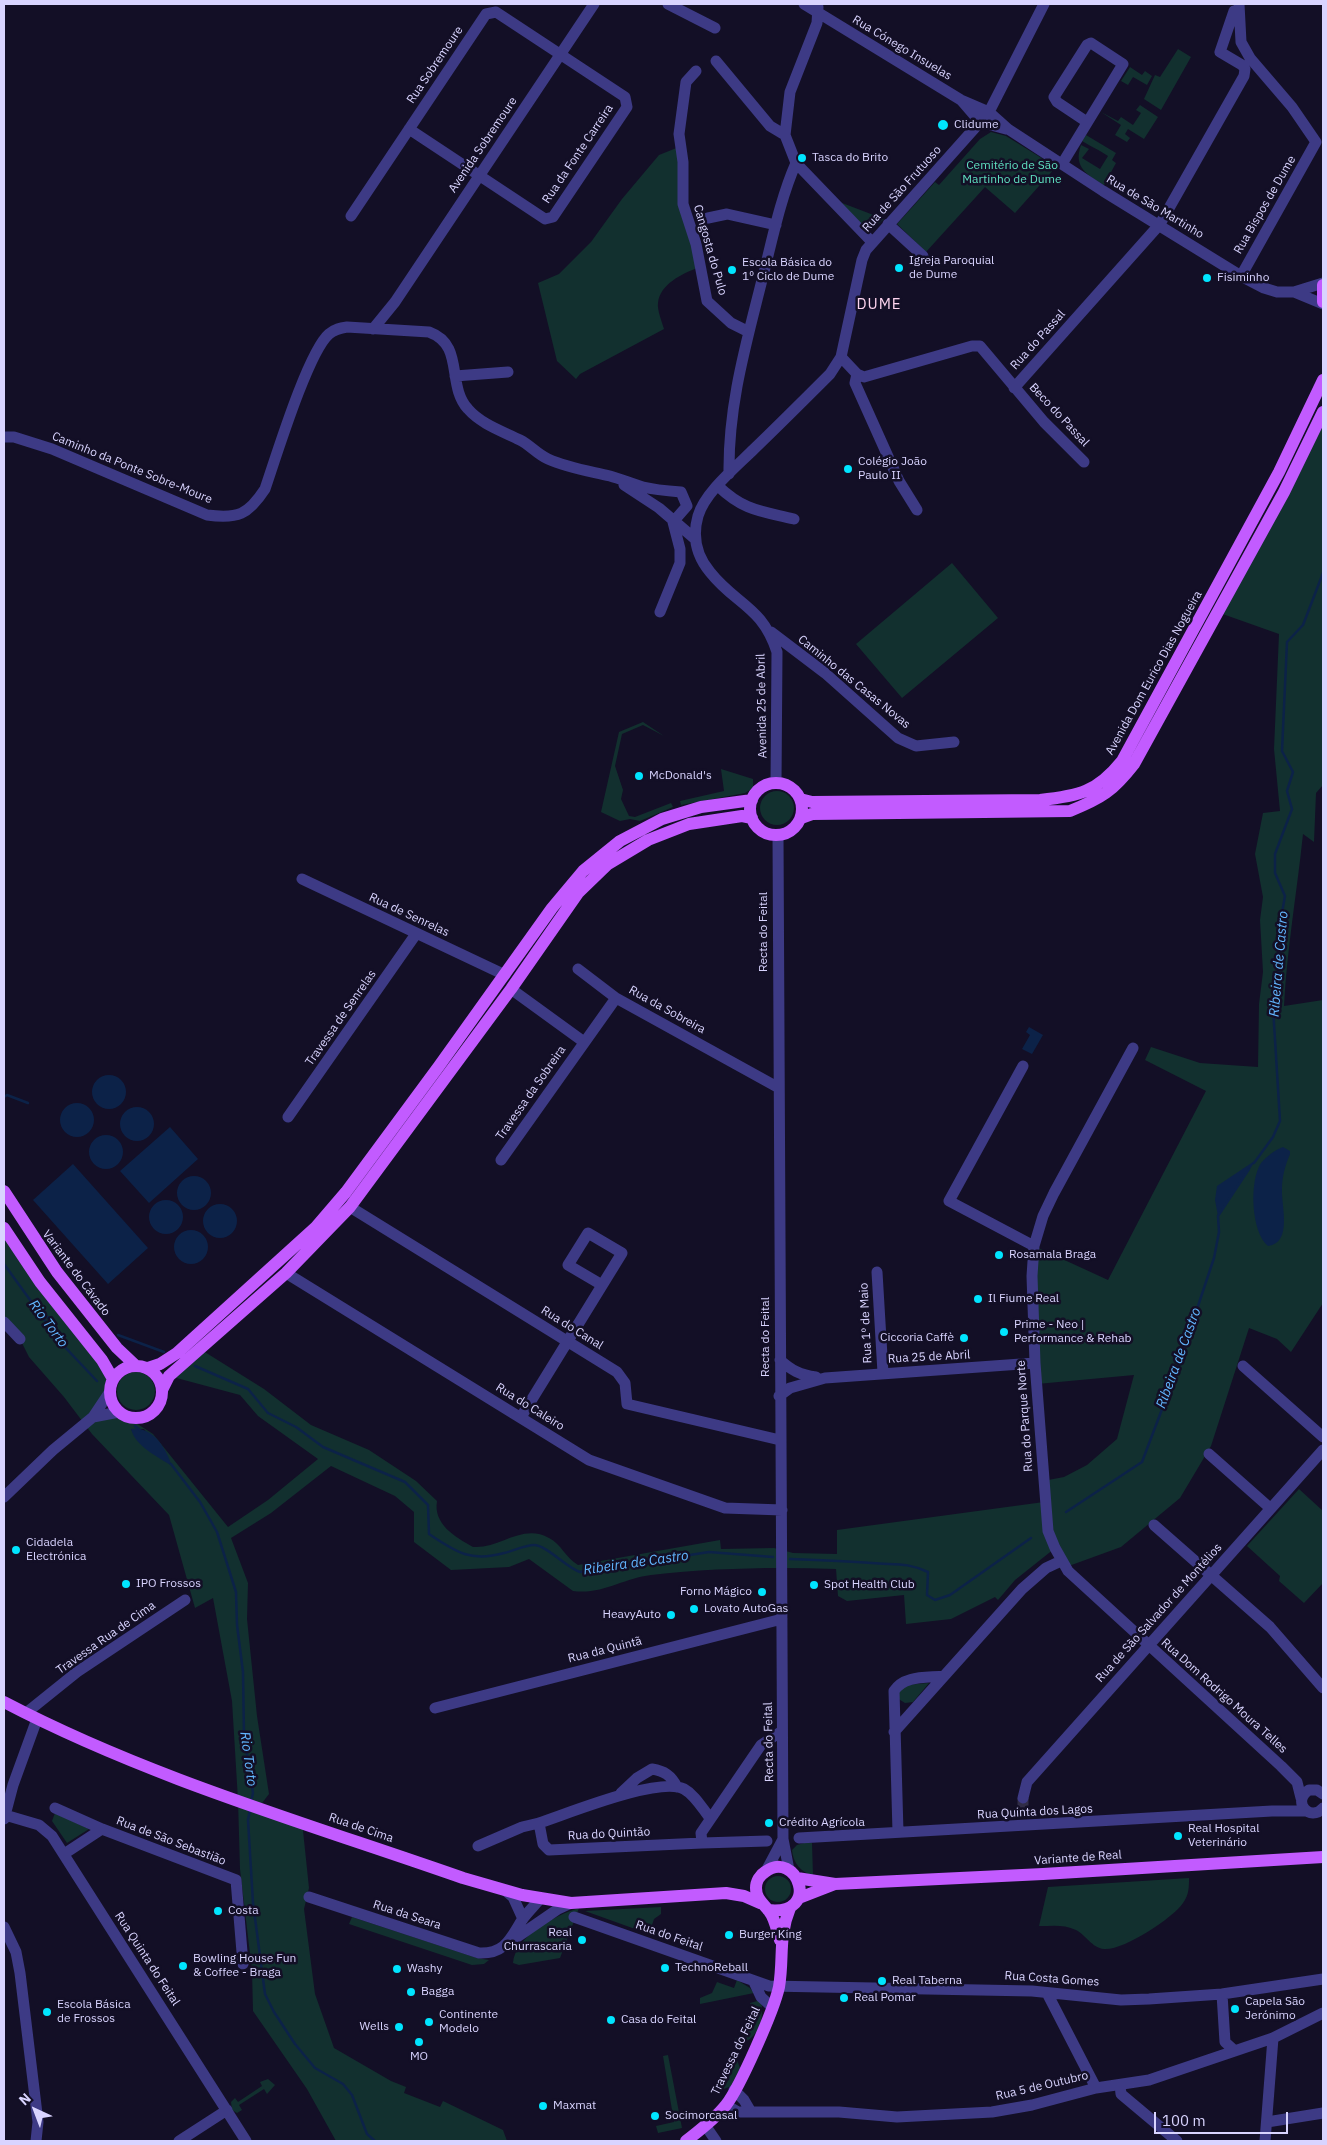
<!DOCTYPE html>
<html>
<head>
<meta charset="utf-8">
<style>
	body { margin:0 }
	#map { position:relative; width:1327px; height:2145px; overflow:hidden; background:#130f26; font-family:"IBM Plex Sans",sans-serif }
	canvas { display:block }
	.frame { position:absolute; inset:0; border:5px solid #d9d4ff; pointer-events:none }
	.north { position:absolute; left:10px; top:2085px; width:50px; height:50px; -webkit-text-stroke:4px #130f26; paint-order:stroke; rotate:317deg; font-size:14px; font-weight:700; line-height:20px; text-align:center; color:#d9d4ff }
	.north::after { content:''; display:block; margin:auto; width:18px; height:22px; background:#d9d4ff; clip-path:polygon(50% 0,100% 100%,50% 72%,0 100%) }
	.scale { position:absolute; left:1154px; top:2112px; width:134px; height:22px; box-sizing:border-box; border:2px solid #d9d4ff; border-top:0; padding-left:6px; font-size:15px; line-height:18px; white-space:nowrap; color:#d9d4ff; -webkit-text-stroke:4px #130f26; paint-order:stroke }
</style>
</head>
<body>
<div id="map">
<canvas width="1327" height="2145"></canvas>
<div class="frame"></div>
<div class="north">N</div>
<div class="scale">100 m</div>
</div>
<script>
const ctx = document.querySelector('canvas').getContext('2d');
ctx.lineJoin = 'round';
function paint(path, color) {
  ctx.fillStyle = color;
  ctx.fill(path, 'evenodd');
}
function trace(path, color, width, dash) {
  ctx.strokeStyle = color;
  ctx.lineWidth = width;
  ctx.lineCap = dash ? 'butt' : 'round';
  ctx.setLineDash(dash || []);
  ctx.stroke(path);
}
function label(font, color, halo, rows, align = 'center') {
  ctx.font = font + ' "IBM Plex Sans",sans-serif';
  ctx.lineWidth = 5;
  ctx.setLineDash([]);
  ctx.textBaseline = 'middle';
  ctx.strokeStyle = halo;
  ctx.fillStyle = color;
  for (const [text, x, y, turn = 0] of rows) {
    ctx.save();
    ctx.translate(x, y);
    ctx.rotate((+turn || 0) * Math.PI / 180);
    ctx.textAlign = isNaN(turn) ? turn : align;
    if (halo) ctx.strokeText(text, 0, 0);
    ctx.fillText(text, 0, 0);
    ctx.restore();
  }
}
const green = new Path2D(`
	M1178,49L1191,57L1161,110L1144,99L1155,75L1160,77Z
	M1130,67L1142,75L1145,71L1152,76L1147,85L1133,77L1128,85L1121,81Z
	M1140,105L1158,117L1144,139L1128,129L1125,134L1130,138L1127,142L1115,135L1121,125L1101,112L1118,121L1121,117L1133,125L1141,113L1136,110Z
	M991,132L1006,136L1056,167L1015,213L985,187L926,252L897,224L935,182L939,185L980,139Z
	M1086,135L1116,153L1112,160L1116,163L1104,185C1087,175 1073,167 1081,145L1089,149L1082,158L1100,169L1108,156C1098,149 1093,148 1082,141Z
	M679,147L697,268C682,274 660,284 658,303C657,310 662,322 664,329L580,374L576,379L557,361L538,283L559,274L591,242L622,199L659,155Z
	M829,198L884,219L866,235Z
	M1323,412V785L1316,793L1314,842L1303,834C1297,892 1287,948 1284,1006L1323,1000V1303L1291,1352L1277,1339L1249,1328L1211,1446L1180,1498L1121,1547L1066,1567L1054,1549L1015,1580L998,1600L995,1597L951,1619L906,1624L904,1595L847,1601L838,1596L836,1569C774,1567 712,1568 651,1575C624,1578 602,1595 573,1591L529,1559L509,1567L451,1570L414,1542V1512L395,1496L331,1466L271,1513L231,1538L248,1583L247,1619L257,1716L269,1794L259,1807L302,1821L309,1888L304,1909L315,1994L334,2048L391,2081L406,2087L404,2093L440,2107L443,2101L503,2130L507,2141H336L307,2089L253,2011L252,1971L240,1869L238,1800L232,1701L213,1598L195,1608L169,1515L92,1434L64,1397L29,1357L20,1339L4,1322V1228L113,1379L109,1393L99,1411L119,1412L153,1434L228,1527L268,1500L318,1459L258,1416L240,1395L169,1376L200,1349L264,1389L311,1425L369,1450L416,1481L437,1501C433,1524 455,1537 473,1547C500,1549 522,1523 549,1538C561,1544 566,1558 578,1565L720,1540L721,1549L774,1548L793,1553L837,1554V1530L1044,1502L1043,1481L1064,1477L1087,1465L1117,1439L1134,1375L1037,1384L1034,1246L1108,1280L1206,1091L1145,1060L1151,1047L1200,1063L1258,1067L1259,1004L1263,972L1260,920L1263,897L1255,854L1263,813L1280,811L1274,749L1279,634L1217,612ZM131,1429H144L171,1465L139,1442Z
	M952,563L998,618L902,698L856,644Z
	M643,722L664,736L643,725L622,734L615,766L623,790L621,799L629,816L635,817L671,803L673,807L640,821L630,819L620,821L601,812L619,732Z
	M721,769L753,779V788L745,793L681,805L680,801L724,791Z
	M760 808a17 17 0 1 1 34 0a17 17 0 1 1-34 0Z
	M117 1391a19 19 0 1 1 38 0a19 19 0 1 1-38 0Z
	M1299,1489L1323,1511V1583L1304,1603L1279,1581L1280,1576L1247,1546Z
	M929,1683L913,1702L905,1703L897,1698L899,1689L905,1685Z
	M55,1813L89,1829L67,1843L52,1821Z
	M804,1843H812L813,1876C801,1872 793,1863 792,1850L797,1845Z
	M765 1889a13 13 0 1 1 26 0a13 13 0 1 1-26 0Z
	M1189,1878C1189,1887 1189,1895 1183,1903C1173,1918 1123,1951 1104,1949C1092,1948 1086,1935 1076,1930C1064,1924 1052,1926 1039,1926L1048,1887Z
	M661,1907V1914L654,1919L649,1934L585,1911Z
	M579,1908L560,1958L519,1965L513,1963C515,1936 556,1915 579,1908Z
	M352,1917L477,1958L489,1960L484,1964L472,1965L349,1924Z
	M737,1980L750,1988L754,1993L700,2004V1998L712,1993L717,1982L734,1988Z
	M761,2000C765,2021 758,2040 737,2045L735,2039C751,2032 756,2019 750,2003Z
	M668,2055L682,2128L658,2133L656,2126L674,2122L663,2056Z
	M729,2058L737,2060L740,2068L731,2086L724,2089L721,2082L729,2080L726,2064L730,2063Z
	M268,2079L275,2085L267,2094L264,2089L239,2105L242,2110L237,2113L232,2110L231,2102L235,2098L238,2102L262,2086L260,2082Z`);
const water = new Path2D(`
	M1029,1027L1043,1035L1032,1054L1022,1049L1030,1035L1026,1032Z
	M92 1092a17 17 0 1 1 34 0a17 17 0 1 1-34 0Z
	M60 1120a17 17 0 1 1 34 0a17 17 0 1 1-34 0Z
	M120 1124a17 17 0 1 1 34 0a17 17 0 1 1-34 0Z
	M170,1127L198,1159L149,1203L120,1171Z
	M89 1152a17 17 0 1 1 34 0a17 17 0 1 1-34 0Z
	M1283,1147L1290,1151V1154C1285,1166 1282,1177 1282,1189C1281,1205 1293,1243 1268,1246C1251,1232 1249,1181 1261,1163C1267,1156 1275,1150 1283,1147Z
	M1256,1160L1218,1216L1215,1200L1217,1186Z
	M73,1164L148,1248L108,1284L33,1200Z
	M177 1193a17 17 0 1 1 34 0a17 17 0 1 1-34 0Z
	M149 1217a17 17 0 1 1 34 0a17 17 0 1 1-34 0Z
	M203 1221a17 17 0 1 1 34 0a17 17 0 1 1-34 0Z
	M174 1247a17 17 0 1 1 34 0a17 17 0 1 1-34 0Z
	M131,1429C154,1427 165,1447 172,1466C158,1457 135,1446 131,1429Z`);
const stream = new Path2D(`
	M4,1097L7,1095L28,1103
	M1254,1163L1273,1137L1280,1121L1273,1007L1278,994L1279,930L1285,896L1275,873V854L1292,809L1287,791L1293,772L1282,751L1287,642L1303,625L1323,573
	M4,1264L62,1344L97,1381
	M41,1316L52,1318
	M118,1335L164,1352
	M195,1366L248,1389L268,1413L296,1427L323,1447L405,1482L428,1505L429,1534C457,1553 471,1562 504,1553C513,1551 525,1545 534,1545C546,1545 566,1567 580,1572L709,1552L773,1557
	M135,1426L140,1430
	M171,1464L200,1502L217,1532L236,1592L237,1625L243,1672L244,1735L253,1793L251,1802
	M1066,1512L1142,1462L1175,1375L1214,1258L1219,1232L1218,1216L1249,1169
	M790,1559C818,1560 845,1561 872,1563C895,1565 907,1562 928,1572L927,1595L935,1600L950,1595L1031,1538
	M250,1810L248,1820L253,1903L265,1994L274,2012L295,2044L315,2068L343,2084L352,2095L367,2134L375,2141`);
const minorTunnel = new Path2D(`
	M1023,1798V1816`);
const minor = new Path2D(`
	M668,4L715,28
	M804,4L961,100L989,112L1008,129L1103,191L1241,276L1264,288L1277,292H1294L1323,304
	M1239,4L1241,42L1250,58L1292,107L1316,142L1241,276
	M818,7L817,23L790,92L785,135L796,163L872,242
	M716,61L770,126L785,135
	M696,71L686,82L679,134L683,162V204L696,244L707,301L731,323L749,332
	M961,100L980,122L1006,129
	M1062,164L1123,64L1091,43L1087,45L1054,97L1057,102L1087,122
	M351,216L486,14L496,12L625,97L627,107L553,217L545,219L409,129
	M708,218L727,214L776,225
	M888,224L923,256
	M1294,292L1323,283
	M373,329L395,302L594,4
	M841,357L857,374L864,377L972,346H980L1044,422L1084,462
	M857,374L855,383L899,481L917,510
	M455,376L508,372
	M1014,388L1160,224L1244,76L1245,69L1242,65L1220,52L1234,11
	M4,437H14L52,449L207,515C238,519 248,515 265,489C276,457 308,352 329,334C335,329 340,328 347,327L429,332C465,345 446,385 468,409C481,424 502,431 520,440C530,445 537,454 548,459C568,468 589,471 610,476C621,479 632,484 643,487C655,490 668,491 681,492L687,506L673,522L680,549V563L660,612
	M729,474C728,403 747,341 764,272C773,236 781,197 796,163
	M624,485L659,508L694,538
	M718,486C744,511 761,511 794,519
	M771,632L825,673L898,738L916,746L954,742
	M776,783L777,652C762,606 736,605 710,572C696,555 692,537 698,516C705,492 737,466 754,449C780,424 805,399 830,374L841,357L862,260L866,250L989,112L1044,4
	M778,835L783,1839L789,1870
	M302,879L505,975
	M578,969L616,998
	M511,989L584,1042
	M1133,1048L1054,1193L1043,1216L1034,1246L1032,1276L1035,1363L1048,1531L1055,1548L1068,1571L1281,1766L1297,1782L1301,1798
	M1023,1066L949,1201L1034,1246
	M288,1117L416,934
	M501,1160L616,998L779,1088
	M350,1207L617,1372L625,1383L627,1404L780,1440
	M877,1272L883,1373
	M286,1273L589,1460L725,1508L782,1510
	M4,1322L20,1339
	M780,1360C791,1370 800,1375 816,1377
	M1243,1366L1323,1437
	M779,1396L790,1388L825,1378L1035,1363
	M93,1417L119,1412
	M521,1417L622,1253L588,1233L568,1265L602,1285
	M1209,1454L1270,1508
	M4,1497L53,1450L93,1417L109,1393
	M1154,1525L1270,1627L1323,1688
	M435,1708L782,1619
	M26,1713L77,1672L185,1600
	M894,1732L1022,1589L1046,1568L1061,1561
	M621,1793L637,1778L652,1769C664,1771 671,1775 677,1787
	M1323,1794L1317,1790H1309C1291,1801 1310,1823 1323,1808
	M1023,1798L1027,1782L1323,1450
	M55,1808L102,1829
	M5,1815L39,1825L52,1836L246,2141
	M4,1819L13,1785L37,1719
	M898,1832L894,1691C904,1675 927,1678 944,1676
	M799,1838L1272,1811H1307
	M767,1841L702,1843L701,1833L761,1745L782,1731
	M702,1843L549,1850L543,1844L539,1823C567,1814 659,1776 684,1789C695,1795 702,1808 710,1818
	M478,1846L522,1827L539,1823
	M64,1854L102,1829L236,1880L243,1964
	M766,1871L783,1839
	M506,1891L513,1897L523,1919
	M309,1897L479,1953C505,1954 510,1939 522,1920C527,1913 534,1906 540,1899
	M574,1917L769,1986L1032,1991L1121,2000L1149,1999L1222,1994L1323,1979
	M4,1927L16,1952L20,1973L38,2122L36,2141
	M510,1942L558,1909L571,1903
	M754,1982L761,1997L772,2007
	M1047,1993L1096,2088
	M1222,1994L1225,2042L1235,2051
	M1120,2085L1121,2094L1177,2141
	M734,2090L744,2100L751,2112
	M726,2105L738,2112H839L897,2117L992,2112L1032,2105L1096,2088L1149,2080L1273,2038L1323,2013
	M1267,2122L1323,2113
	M705,2125L716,2141
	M179,2141L227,2110
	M1265,2141L1273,2038`);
const major = new Path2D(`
	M1323,285V302
	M750 809a26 26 0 1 1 52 0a26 26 0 1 1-52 0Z
	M800,799L812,802L1040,800C1079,796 1097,792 1122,761L1279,472L1323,380
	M801,818L812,814L1070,811C1102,798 1113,791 1134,764L1284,492L1323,412
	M4,1191L57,1272L117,1348L135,1365
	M4,1228L40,1282L102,1360L113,1379
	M110 1392a26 26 0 1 1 52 0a26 26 0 1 1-52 0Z
	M148,1368L160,1364L177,1353L316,1227L346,1192L439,1066L552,908L583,871L620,841L662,819L701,807L752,800
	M162,1390L169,1376L286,1273L350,1207L511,989L578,893L608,864L648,840L689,824L742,816L752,818
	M4,1702C149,1778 309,1824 463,1878L522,1895L571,1903L726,1893L744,1896L760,1903
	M797,1878L835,1884L1043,1874L1323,1857
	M799,1898L835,1884
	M768,1910C823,1916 796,1848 765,1872C760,1875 756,1881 756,1888C756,1899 763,1903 769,1911C775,1918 777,1931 780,1940
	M686,2141C700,2130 715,2119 726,2105C740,2087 774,2010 779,1987C784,1957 778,1937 790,1908`);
const markers = [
	[943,125,6,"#00e5ff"],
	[802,158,5,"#00e5ff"],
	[899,268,5,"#00e5ff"],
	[732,270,5,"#00e5ff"],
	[1207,278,5,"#00e5ff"],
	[848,469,5,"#00e5ff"],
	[639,776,5,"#00e5ff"],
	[999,1255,5,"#00e5ff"],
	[978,1299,5,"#00e5ff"],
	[1004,1332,5,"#00e5ff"],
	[964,1338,5,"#00e5ff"],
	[16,1550,5,"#00e5ff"],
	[126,1584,5,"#00e5ff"],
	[814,1585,5,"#00e5ff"],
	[762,1592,5,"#00e5ff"],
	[694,1609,5,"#00e5ff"],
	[671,1615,5,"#00e5ff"],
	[769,1823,5,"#00e5ff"],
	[1178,1836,5,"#00e5ff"],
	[218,1911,5,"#00e5ff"],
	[729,1935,5,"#00e5ff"],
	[582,1940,5,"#00e5ff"],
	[183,1966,5,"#00e5ff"],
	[665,1968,5,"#00e5ff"],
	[397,1969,5,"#00e5ff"],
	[882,1981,5,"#00e5ff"],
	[411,1992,5,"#00e5ff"],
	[844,1998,5,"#00e5ff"],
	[1235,2009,5,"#00e5ff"],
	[47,2012,5,"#00e5ff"],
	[611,2020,5,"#00e5ff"],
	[429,2022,5,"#00e5ff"],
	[399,2027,5,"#00e5ff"],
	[419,2042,5,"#00e5ff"],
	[543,2106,5,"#00e5ff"],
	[655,2116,5,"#00e5ff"]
];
const streetNames = [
	["Rua Cónego Insuelas",902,48,31],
	["Rua Sobremoure",435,65,-56],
	["Avenida Sobremoure",483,145,-56],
	["Rua da Fonte Carreira",578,154,-56],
	["Rua de São Frutuoso",902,189,-48],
	["Rua Bispos de Dume",1265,205,-60],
	["Rua de São Martinho",1155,207,31],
	["Cangosta do Pulo",710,250,74],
	["Rua do Passal",1038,340,-48],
	["Beco do Passal",1059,415,47],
	["Caminho da Ponte Sobre-Moure",132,468,22],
	["Avenida Dom Eurico Dias Nogueira",1154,673,-61],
	["Caminho das Casas Novas",854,682,39],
	["Avenida 25 de Abril",762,706,-91],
	["Rua de Senrelas",409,915,25],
	["Recta do Feital",764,932,-90],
	["Rua da Sobreira",667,1010,29],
	["Travessa de Senrelas",341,1018,-55],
	["Travessa da Sobreira",531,1093,-55],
	["Variante do Cávado",76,1273,53],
	["Rua 1º de Maio",866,1323,-93],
	["Rua do Canal",572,1328,32],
	["Recta do Feital",766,1337,-90],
	["Rua 25 de Abril",929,1357,-3],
	["Rua do Caleiro",530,1407,32],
	["Rua do Parque Norte",1025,1416,-94],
	["Rua de São Salvador de Montélios",1159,1613,-48],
	["Travessa Rua de Cima",106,1638,-35],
	["Rua da Quintã",605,1650,-14],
	["Rua Dom Rodrigo Moura Telles",1224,1696,42],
	["Recta do Feital",769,1742,-91],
	["Rua Quinta dos Lagos",1035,1812,-3],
	["Rua de Cima",361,1828,19],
	["Rua do Quintão",609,1834,-3],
	["Rua de São Sebastião",171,1841,21],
	["Variante de Real",1078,1858,-4],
	["Rua da Seara",407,1915,18],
	["Rua do Feital",669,1936,19],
	["Rua Quinta do Feital",147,1959,57],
	["Rua Costa Gomes",1052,1979,4],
	["Travessa do Feital",736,2051,-64],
	["Rua 5 de Outubro",1042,2086,-13]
];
const poiNames = [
	["Clidume",954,125],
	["Tasca do Brito",812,158],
	["Igreja Paroquial",909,261],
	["de Dume",909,275],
	["Escola Básica do",742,263],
	["1º Ciclo de Dume",742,277],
	["Fisiminho",1217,278],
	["Colégio João",858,462],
	["Paulo II",858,476],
	["McDonald's",649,776],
	["Rosamala Braga",1009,1255],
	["Il Fiume Real",988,1299],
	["Prime - Neo |",1014,1325],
	["Performance & Rehab",1014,1339],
	["Ciccoria Caffè",954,1338,"right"],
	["Cidadela",26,1543],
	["Electrónica",26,1557],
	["IPO Frossos",136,1584],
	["Spot Health Club",824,1585],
	["Forno Mágico",752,1592,"right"],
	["Lovato AutoGas",704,1609],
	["HeavyAuto",661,1615,"right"],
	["Crédito Agrícola",779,1823],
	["Real Hospital",1188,1829],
	["Veterinário",1188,1843],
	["Costa",228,1911],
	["Real",572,1933,"right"],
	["Churrascaria",572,1947,"right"],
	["Burger King",739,1935],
	["Bowling House Fun",193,1959],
	["& Coffee - Braga",193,1973],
	["TechnoReball",675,1968],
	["Washy",407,1969],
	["Real Taberna",892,1981],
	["Bagga",421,1992],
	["Real Pomar",854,1998],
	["Capela São",1245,2002],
	["Jerónimo",1245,2016],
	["Escola Básica",57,2005],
	["de Frossos",57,2019],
	["Continente",439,2015],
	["Modelo",439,2029],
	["Casa do Feital",621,2020],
	["Wells",389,2027,"right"],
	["MO",419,2057,"center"],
	["Maxmat",553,2106],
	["Socimorcasal",665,2116]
];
const parkNames = [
	["Cemitério de São",1012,166],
	["Martinho de Dume",1012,180]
];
const waterNames = [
	["Ribeira de Castro",1279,964,-85],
	["Rio Torto",48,1324,53],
	["Ribeira de Castro",1179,1358,-70],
	["Ribeira de Castro",636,1563,-8],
	["Rio Torto",248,1759,82]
];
const quarterNames = [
	["DUME",879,305]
];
paint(green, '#12302f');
paint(water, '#0c2248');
trace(stream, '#0c2248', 2.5);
trace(minorTunnel, '#312d47', 11, [11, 5.5]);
trace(minor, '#3d3a85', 11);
trace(major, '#c25bff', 12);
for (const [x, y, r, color] of markers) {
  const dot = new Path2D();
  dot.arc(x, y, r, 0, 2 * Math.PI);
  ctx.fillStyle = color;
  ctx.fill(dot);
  trace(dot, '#130f26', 2);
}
label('12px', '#d9d4ff', '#130f26', streetNames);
label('12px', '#d9d4ff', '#130f26', poiNames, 'left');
label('12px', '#5fe0c0', '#130f26', parkNames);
label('italic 14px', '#62b6ff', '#130f26', waterNames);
ctx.letterSpacing = '1px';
label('15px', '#ffd6f0', '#130f26', quarterNames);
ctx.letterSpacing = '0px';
</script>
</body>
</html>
